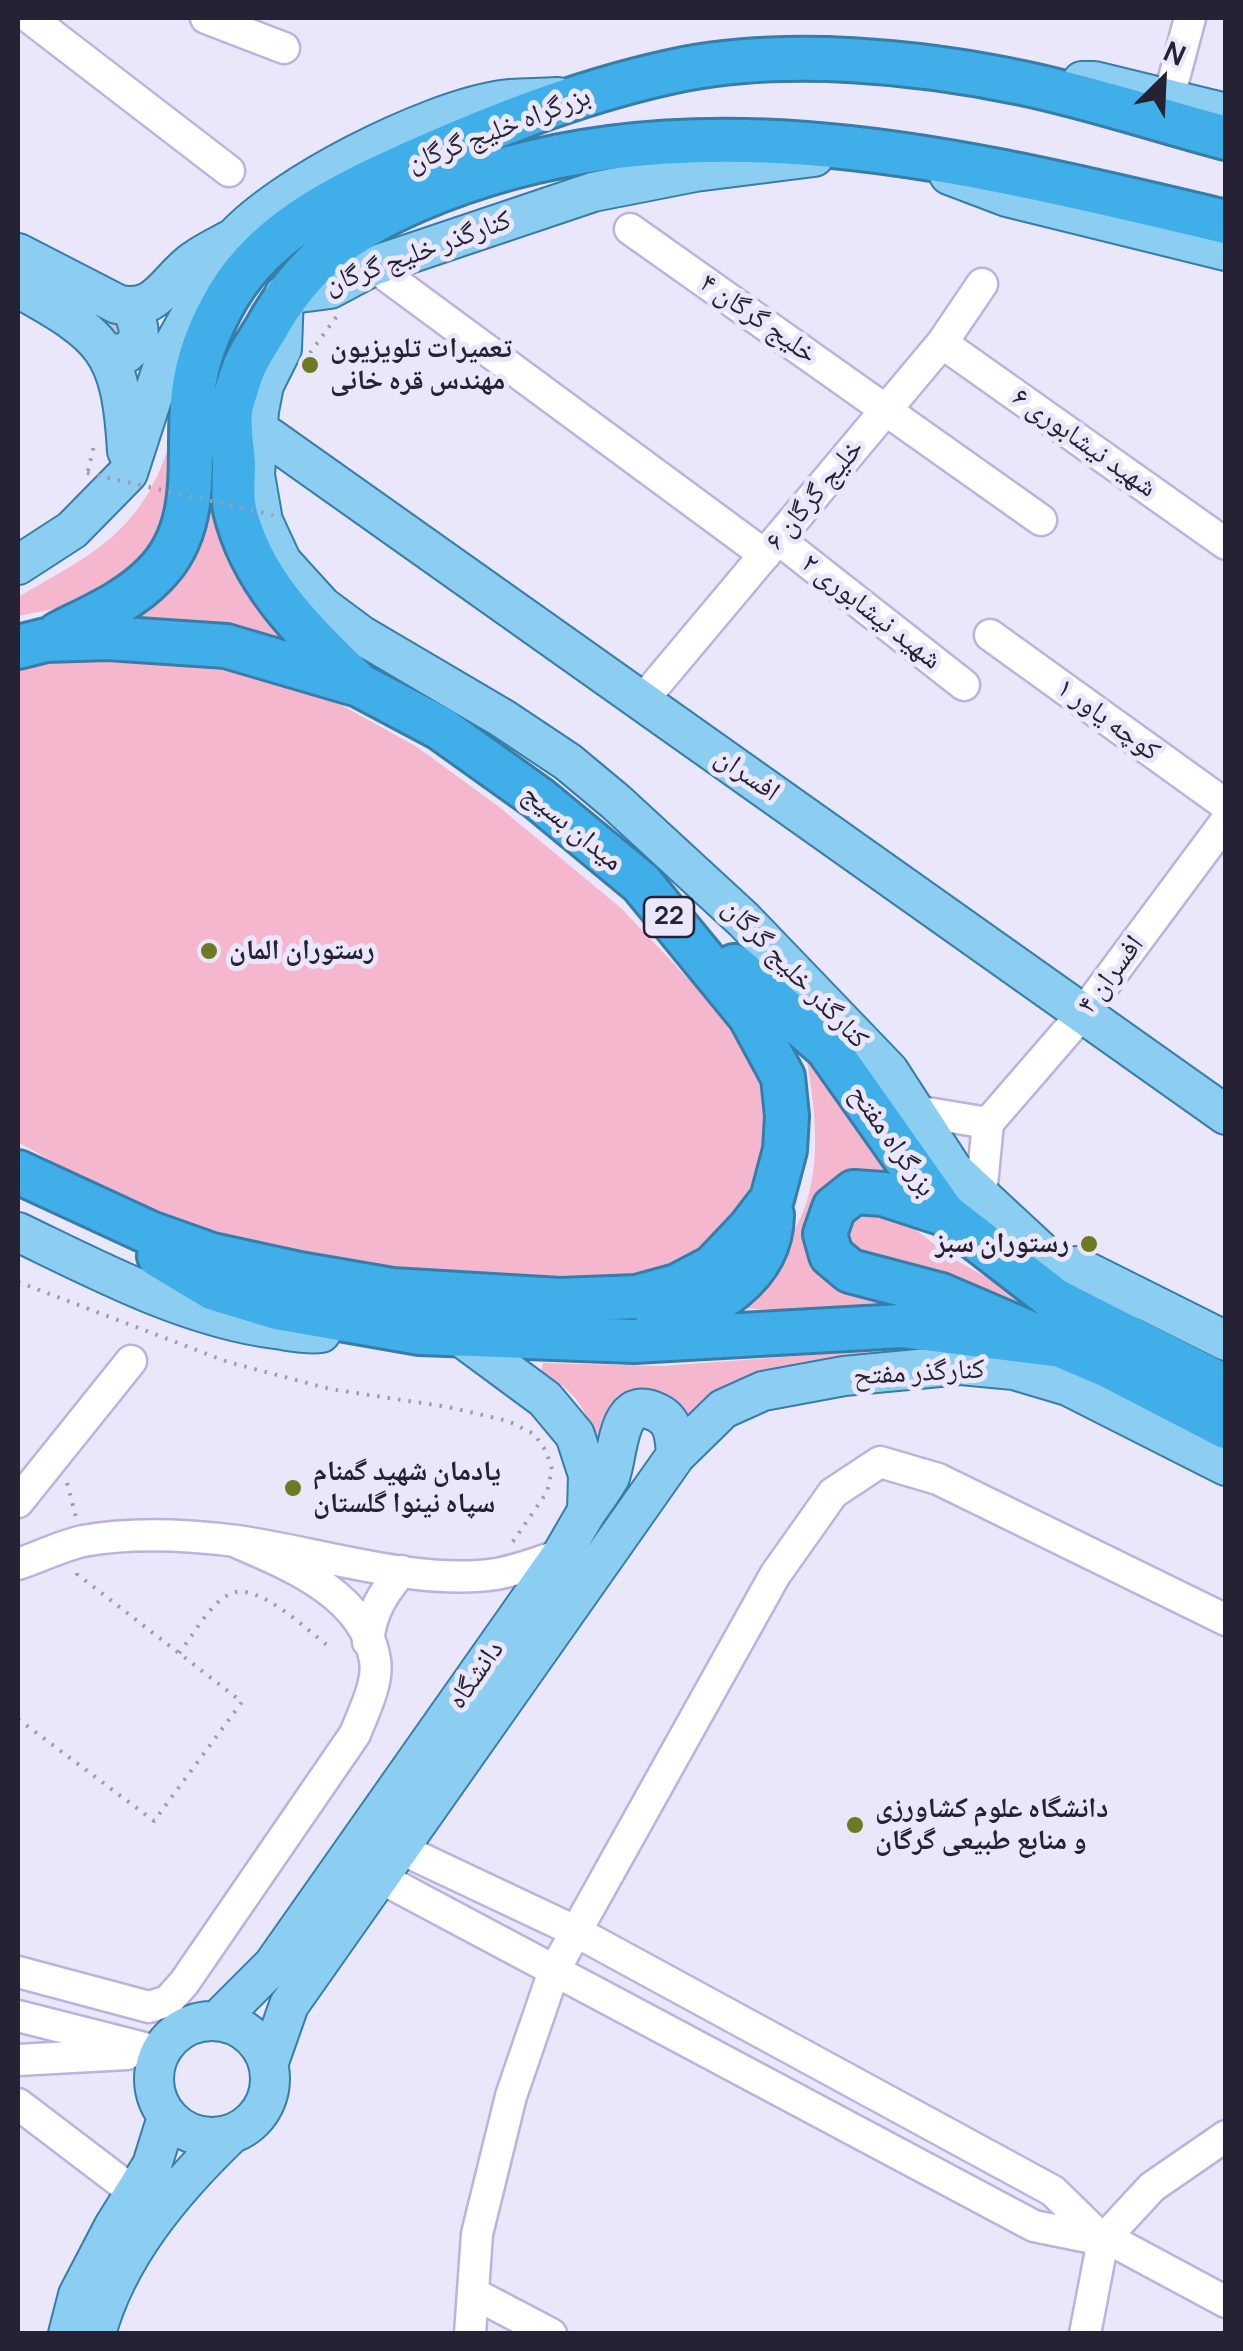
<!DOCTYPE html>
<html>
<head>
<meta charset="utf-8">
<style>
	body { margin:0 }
	#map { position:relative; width:1243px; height:2351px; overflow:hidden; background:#ebe7fa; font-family:Manrope,sans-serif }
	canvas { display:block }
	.frame { position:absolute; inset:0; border:20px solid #262233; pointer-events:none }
	.north { position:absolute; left:1113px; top:30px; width:100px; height:100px; -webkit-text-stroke:8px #ebe7fa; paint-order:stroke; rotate:24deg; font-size:28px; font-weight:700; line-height:40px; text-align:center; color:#262233 }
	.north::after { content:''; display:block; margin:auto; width:35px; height:45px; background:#262233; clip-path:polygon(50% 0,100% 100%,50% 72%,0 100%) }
</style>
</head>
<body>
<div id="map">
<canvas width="1243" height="2351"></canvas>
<div class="frame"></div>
<div class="north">N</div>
</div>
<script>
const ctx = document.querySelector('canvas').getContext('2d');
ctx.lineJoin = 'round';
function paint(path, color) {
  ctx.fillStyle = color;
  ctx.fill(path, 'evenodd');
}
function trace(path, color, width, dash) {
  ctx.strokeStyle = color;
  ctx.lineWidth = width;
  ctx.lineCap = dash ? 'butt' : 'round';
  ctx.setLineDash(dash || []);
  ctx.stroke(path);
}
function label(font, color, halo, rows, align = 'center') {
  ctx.font = font + ' Manrope,"Noto Naskh Arabic",sans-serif';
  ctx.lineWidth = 10;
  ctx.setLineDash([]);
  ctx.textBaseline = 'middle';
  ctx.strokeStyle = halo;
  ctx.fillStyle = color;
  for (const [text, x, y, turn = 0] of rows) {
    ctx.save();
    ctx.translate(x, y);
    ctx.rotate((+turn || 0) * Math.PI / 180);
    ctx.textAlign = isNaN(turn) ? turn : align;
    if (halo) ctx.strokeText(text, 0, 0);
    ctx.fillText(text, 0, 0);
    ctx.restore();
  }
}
const green = new Path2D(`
	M177,388L175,514L135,576L75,605L18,616V597C85,558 136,536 165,457C173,436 173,410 177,388Z
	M208,475C215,535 256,587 287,638L204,625L121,620Z
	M100,655L238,664L318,692L417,747L498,806L621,908L732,1025L763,1085V1146L747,1197L705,1244L650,1273L557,1279L400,1272L329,1262L221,1236L104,1191L18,1142V669Z
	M806,1056L862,1131L891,1179L812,1237L923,1301L811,1312L725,1307C744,1287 767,1267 784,1245C826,1192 817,1118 806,1056Z
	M853,1210H890L952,1258L1052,1314L1178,1375L855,1261L841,1221Z
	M931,1346L981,1354L683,1429L667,1404L602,1462C591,1419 581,1393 541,1371L543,1363L663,1366Z`);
const majorTunnel = new Path2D(`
	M87,312L159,362`);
const path = new Path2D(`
	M310,353L337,316
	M88,471L95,441
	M18,1282L228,1362L330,1389L448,1407L508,1421L534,1434L546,1451L552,1469L547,1492L512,1543
	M67,1483L76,1517
	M179,1653C193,1636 210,1602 232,1593C259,1583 307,1630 327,1645
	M18,1719L154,1821L242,1702L77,1574L78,1566`);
const minor = new Path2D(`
	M30,18L229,171
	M206,18L284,48
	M1169,97L1190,18
	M630,229L1041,520
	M373,266L765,555
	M942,343L1226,544
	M778,539L964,685
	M990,635L1226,805
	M642,701L942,343L982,284
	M915,1111L988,1123
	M988,1123L1084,1012L1226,821
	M981,1195L988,1123
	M18,1502L131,1361
	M18,1564C39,1557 61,1546 83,1541C131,1532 189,1535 237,1541C316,1552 418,1586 496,1574C519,1570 540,1562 562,1554
	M368,1642C371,1612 383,1593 402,1571
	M379,1877L1034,2226L1103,2240L1053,2191L575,1931L399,1848
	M18,1972L149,2007L168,2001L184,1983L355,1734C363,1713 379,1683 375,1660C365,1594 287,1564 234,1541
	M18,2016L160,2052
	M18,2060L127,2054
	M18,2104L135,2193
	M1105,2237L1226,2302
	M473,2293L551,2334
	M470,2334L477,2234L511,2096L554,1971L775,1575L833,1493L880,1462L938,1479L1226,1620
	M1085,2334L1103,2240L1152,2187L1226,2136`);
const major = new Path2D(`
	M1082,81H1094L1226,113
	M814,157L695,172L593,192L373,266L330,289L284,295L282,349L264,385L259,411L255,475L263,521L282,562L322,606L361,635L502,718L568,762L616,802L744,920L889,1071L953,1170L1120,1325
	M949,175L1007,197L1226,251
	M18,253L117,304C157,315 167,279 195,260C206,252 219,246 230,240
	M18,288C104,336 121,349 127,451
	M107,353L125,354C144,339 140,329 132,308
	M269,437L1226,1115
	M18,565L72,530L128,473L164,362L233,239C283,184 423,114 496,101C516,97 538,99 558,97
	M18,1232C99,1271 185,1317 275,1329C290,1331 306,1335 321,1333
	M1076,1266L1226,1341
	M587,1511C595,1500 604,1488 610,1477C619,1455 616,1391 658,1413C674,1421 675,1438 676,1455
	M154 2079a58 58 0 1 1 116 0a58 58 0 1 1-116 0Z
	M217,2021L273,1965L562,1554L587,1511L588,1475L575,1435L545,1399L457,1334
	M269,2062L289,2005L676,1455L723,1409L763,1391L844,1376L961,1365L1014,1370L1068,1386L1226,1466
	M68,2334L78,2295L114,2226L152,2165L167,2117
	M96,2334C117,2256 173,2190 230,2135`);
const highway = new Path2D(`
	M58,634C91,617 128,602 154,575C201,529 188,463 192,404C194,372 205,338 220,310C258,233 338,196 413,162C500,123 590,88 684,69C789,49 917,61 1022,83C1090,97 1158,120 1226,138
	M18,647L46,640L108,638L226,646L359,685L440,728L538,798L641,883L750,1016L783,1077L787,1116L785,1150L772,1199L749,1229L713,1267L677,1286L637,1297L560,1300L392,1290L299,1274L212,1255L150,1233L18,1172
	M355,681C304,631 252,582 235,510C232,496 234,479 234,465C233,448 229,429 231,412C232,400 238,387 241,376C246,359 257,344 266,329C303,262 348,230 417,200C682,87 959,159 1226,222
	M734,966L827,1048L944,1214L1055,1300L1226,1387
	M944,1214L883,1194L854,1192L834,1208L825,1234L831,1255L850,1271L941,1295L1110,1367L1226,1427
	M159,1256L214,1289L277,1308L420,1333L634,1341L901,1326L1053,1345
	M653,1332C705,1309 771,1282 772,1215`);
const pathBridge = new Path2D(`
	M87,473L273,515`);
const markers = [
	[310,365,10,"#6f7924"],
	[209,951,10,"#6f7924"],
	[1089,1244,10,"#6f7924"],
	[293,1488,10,"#6f7924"],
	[855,1825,10,"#6f7924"]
];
const shields = [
	[669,917,50]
];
const shieldNames = [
	["22",669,917]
];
const streetNames = [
	["بزرگراه خلیج گرگان",499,130,-21],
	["کنارگذر خلیج گرگان",418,253,-20],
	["خلیج گرگان ۴",758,319,35],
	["شهید نیشابوری ۶",1084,443,35],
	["خلیج گرگان ۶",815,495,-50],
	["شهید نیشابوری ۲",871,612,38],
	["کوچه یاور ۱",1108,720,36],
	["افسران",747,775,35],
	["میدان بسیج",572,828,39],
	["کنارگذر خلیج گرگان",795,974,46],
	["افسران ۴",1111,975,-53],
	["بزرگراه مفتح",892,1141,55],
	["کنارگذر مفتح",919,1373,-3],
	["دانشگاه",476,1675,-55]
];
const poiNames = [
	["تعمیرات تلویزیون",330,349],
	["مهندس قره خانی",330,381],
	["رستوران المان",229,951],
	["رستوران سبز",1069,1244,"right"],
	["یادمان شهید گمنام",313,1472],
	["سپاه نینوا گلستان",313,1504],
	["دانشگاه علوم کشاورزی",875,1809],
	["و منابع طبیعی گرگان",875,1841]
];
paint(green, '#f5b7cd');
trace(majorTunnel, '#c4c0d2', 38, [38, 19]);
trace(minor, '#bcb1df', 35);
trace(major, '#377da9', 42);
trace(highway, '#377da9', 48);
trace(path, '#9f9bad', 4, [2.5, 8]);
trace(minor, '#fff', 30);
trace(major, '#8ccef2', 38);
trace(highway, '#40aee9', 42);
trace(pathBridge, '#9f9bad', 4, [2.5, 8]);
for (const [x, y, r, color] of markers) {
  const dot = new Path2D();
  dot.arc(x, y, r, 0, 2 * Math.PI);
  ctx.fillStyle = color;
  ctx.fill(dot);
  trace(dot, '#ebe7fa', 4);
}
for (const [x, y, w] of shields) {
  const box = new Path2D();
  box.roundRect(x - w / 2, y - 20, w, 40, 8);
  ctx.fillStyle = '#ebe7fa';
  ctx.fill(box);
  trace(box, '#262233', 2.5);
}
label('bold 25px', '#262233', null, shieldNames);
label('28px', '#262233', '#ebe7fa', streetNames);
label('bold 28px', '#262233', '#ebe7fa', poiNames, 'left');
</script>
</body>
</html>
